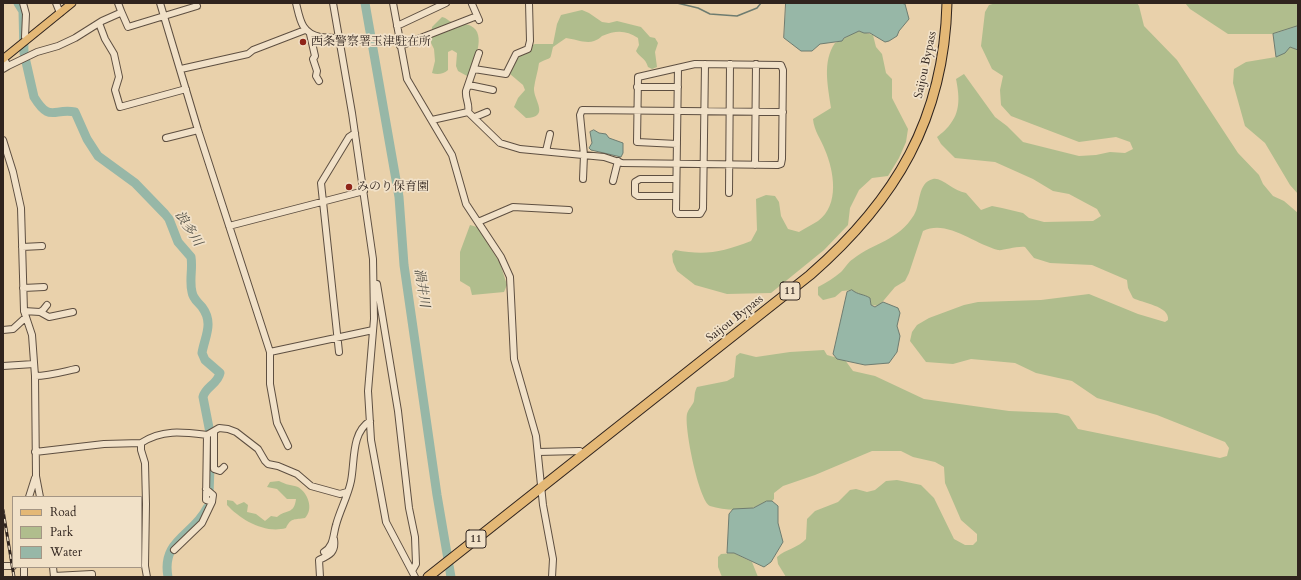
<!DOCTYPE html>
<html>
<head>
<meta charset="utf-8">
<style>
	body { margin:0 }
	#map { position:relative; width:1301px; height:580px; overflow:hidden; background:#e9d1ab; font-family:Cardo,serif }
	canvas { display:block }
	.frame { position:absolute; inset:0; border:4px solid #30241e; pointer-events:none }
	.legend { position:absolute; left:12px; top:496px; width:130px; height:72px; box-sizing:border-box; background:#f1e1c8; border:1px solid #a49584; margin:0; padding:5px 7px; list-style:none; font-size:12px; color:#30241e }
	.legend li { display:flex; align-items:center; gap:8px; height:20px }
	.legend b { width:20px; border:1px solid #a49584 }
</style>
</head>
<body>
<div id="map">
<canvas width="1301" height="580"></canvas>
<div class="frame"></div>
<ul class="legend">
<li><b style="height:5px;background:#e4b876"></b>Road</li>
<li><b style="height:11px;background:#b0bd8d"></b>Park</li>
<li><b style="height:11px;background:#97b7a7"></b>Water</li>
</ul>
</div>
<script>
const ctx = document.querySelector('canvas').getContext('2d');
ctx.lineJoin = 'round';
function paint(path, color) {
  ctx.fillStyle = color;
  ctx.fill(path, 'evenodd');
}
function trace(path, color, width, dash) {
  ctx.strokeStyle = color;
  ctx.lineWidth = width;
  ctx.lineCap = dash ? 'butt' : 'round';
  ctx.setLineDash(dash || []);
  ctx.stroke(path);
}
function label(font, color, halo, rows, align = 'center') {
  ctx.font = font + ' Cardo,"Noto Serif JP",serif';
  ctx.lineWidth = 3.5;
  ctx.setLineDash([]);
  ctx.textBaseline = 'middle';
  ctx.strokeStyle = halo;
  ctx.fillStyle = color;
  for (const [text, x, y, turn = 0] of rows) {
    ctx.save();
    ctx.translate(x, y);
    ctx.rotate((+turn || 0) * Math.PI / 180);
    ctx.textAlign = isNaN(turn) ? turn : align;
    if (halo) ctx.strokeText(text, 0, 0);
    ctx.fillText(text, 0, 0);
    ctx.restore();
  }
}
const green = new Path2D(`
	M996,3H1137L1139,6L1144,26L1177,60L1238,153L1259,175L1263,184L1273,196L1284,201L1298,213V577H786L778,564L777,557C786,549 798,548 806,539L807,519L815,511L838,502L850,490L856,489L867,492L875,490L886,481L897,480L921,485L934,498L954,539L965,545H973L977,541V534L961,520L945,483L944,467L935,462L913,457L901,451H872L815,475L783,486L774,493V499L772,501C764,501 759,506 752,508C739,511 722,510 710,506C699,501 684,428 687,414C688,409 693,405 694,401C695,395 694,393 697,387L727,381L734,377L736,356L740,353L756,357L790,352L824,350L827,355L845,360L853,371L875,376L924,399L1009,411L1057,413L1069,416L1078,429L1220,458L1227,456L1229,448L1225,442L1157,415L1097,398L1072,381L1036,373L1015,363L971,359L953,364L926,362L910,341L912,332L917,325L929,318L964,305L978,302L1041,300L1089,294L1138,314L1165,322L1168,320C1170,306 1142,303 1133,298L1128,288L1127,280L1092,265L1050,263L1034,258L1025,247C1016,246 1002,251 998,250C974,244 947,219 923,231L909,273L905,281L895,287L879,306L871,305L870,298L858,295L852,290L842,291L835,297L823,300L818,295V287C826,283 834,278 841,272C845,268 848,262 853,259C875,242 898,241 914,215C921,204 917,183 933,179C942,177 953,191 966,193L981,210L992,206L1002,208L1023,213L1029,218L1044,222L1093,221L1101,216L1097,209L1069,194L1053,191L1033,179L995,162L955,158L941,144L937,137C942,133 948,128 951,123C961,110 959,94 956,79L964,74L995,117L1007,126L1023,142L1079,156L1096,155L1110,152L1125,153L1133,149L1130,142L1116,137L1079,142L1011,116L1001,105L1000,90L1003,76L992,69L981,46L985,12L989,5Z
	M1185,3H1298V26L1273,34H1228L1190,9Z
	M582,10L589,13L602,22L609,23L617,21L641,27L650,37L655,38L658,43L655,52L657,67L652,69L648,67C645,57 640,58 636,51L639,45L638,38C626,30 616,30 602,36C600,38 597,40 594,41C586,44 575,39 566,38L553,47C549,63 553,55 539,63C538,71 535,80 534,88C533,100 551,117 526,118L514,107L518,98L525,90L523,85L510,74L517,56L529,50L532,45L535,44H553L557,24L561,15Z
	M442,17C447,18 448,21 452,22C458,24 466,23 471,26C487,34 474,62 469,74L467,76L458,71L456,66L457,53L452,50L448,52V70C444,74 437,75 432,73L435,61L434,49L431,43L432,27Z
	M859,31L873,35L876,47L882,54L886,73L892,79V98L908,129L906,142L899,158L888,176L872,178L859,190L850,208L848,225L824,250L771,293L727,294L695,285L677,271L673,262L672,254L675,250C706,256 722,252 751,241L757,230L756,199L766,195L775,196L779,202L781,216L788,229L799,232C805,228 812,225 818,221C840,205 834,171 825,150C821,139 814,131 813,119L831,108C828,86 822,62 835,43C844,40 850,33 859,31Z
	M1290,47L1298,50V194L1290,185L1265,143L1245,126L1233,83L1234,69L1246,62L1276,57Z
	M470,225L477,227L500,263L507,285L504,292L472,295L470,287L460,281V252Z
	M279,481C286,485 292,485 298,487C308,493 314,509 305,518C295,520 291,517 286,528C265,534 241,520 227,505V500L233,501L237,505L244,502L248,505L247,512L256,514L265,521L271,516L277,517C286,509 294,515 296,499H287L277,489L267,487L270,482Z
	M734,553L752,562L758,577H722L718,567V557L721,554Z`);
const water = new Path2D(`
	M786,3H900L905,4L909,19L899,31L897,36L889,41L885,42L870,33H864L859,31L844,38L842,41L820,44L812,51H801L784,38Z
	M1298,26V50L1290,47L1285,53L1276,57L1273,34Z
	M594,130L599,133L606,134L609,138L623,143V153L621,157L591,150L589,148L592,143L590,132Z
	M852,290C858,295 864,294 870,298L871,305L875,307L883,302L898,308L900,313L897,326L900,336L897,352L889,363L865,365L837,359L833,354L847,292Z
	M767,501H772L778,506V523L783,542L771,562L764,567L734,553H727L729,514L733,509L753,508Z`);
const stream = new Path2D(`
	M677,3L698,8L710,14L737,16L757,8L761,3`);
const river = new Path2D(`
	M18,3L23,11L24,53L34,97C50,123 53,108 75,112L87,139L98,156L135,183L165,214L169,219L178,242L191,257C193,269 189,280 192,292C193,299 198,302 202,307C214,323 205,336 202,353L205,360L220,373C218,384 205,387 203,397L211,438L209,495
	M365,3L399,197L404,265L437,495L451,577
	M168,577C161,540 193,536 207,508`);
const minor = new Path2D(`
	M23,3L26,14L25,37L27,39
	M56,3L60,13
	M160,3L198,130L270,352V384L277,423L288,446
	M296,3C300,19 301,33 320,37C326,38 332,37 339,39
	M333,3L352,113L373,259L374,319L368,391L371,440L386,522L415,577
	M393,3L407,79L452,155L466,204L501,257L510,277L514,359L536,436L543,505L553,559L552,577
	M472,4L479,20
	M121,11L128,27L197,6
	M99,23L105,39L114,54L119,77L115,90L120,107L186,89
	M397,26L446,3
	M310,34L315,56L313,59L317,71L316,76L319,81
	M400,46L477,16
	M8,66L37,52L58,46L75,38L102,21L120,13L121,11L118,3
	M678,68L676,211L678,214H700L703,209L705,64
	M3,69L8,66L4,59
	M181,69L248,54L253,50L305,30
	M474,69L506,74L516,54L528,49L530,41L529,3
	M469,85L493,90
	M637,87H678
	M468,112C470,104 465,99 466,91L479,53
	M475,117L487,112
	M432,120L468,112L500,143L520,149L604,157L622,163L778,165L781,164L782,159L783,70L781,65L695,64L638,77L637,142L677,144
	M166,138L198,130
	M3,140L13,172L21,208L24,311L32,335L35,376L36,476L40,497
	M546,151L550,134
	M755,165L756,64
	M583,179L584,155L580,115L582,110L783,112
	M613,181L618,161
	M729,193L730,64
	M676,196H638L635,194V182L640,179H676
	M478,222L513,207L569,210
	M229,226L364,191
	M22,247L42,246
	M377,284L398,411L409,508L415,537L416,564L412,571
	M23,288L44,287
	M24,311L40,312L49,317L73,312
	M40,312L43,310L47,305
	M3,330L13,329L25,318
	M270,352L373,330
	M339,352L321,183L349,137L355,133
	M3,366L34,364
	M35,376C49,376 62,372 76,369
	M214,432V469L220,471L224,467
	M35,452L104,444L141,443
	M538,452L580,451L583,455
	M206,489L213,495L212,502L206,500L207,435L219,428L228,429L236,432L258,449L265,461L268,464L278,466L297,474L311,486L340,494L347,492
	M29,497L35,478
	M174,550L202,523L212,502
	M324,552C334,546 333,535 336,525C340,510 348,496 351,481C355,461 351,433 370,421
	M3,566H13
	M24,567V577
	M53,567L54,577
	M54,576L92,574V577
	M147,577L145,566L146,504L145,463L141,450V443C162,429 183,432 207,435
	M320,577L319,560C330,555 336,552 334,539`);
const major = new Path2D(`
	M3,59L72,3`);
const highway = new Path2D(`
	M428,577L810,275C896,200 944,119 947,3`);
const rail = new Path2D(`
	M3,510L14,577`);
const markers = [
	[303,42,4,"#8f2418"],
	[349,187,4,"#8f2418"]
];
const shields = [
	[790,291,20],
	[476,539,20]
];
const shieldNames = [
	["11",790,291],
	["11",476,539]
];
const poiNames = [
	["西条警察署玉津駐在所",311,42],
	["みのり保育園",357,187]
];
const streetNames = [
	["Saijou Bypass",926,65,-78],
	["Saijou Bypass",735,319,-38]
];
const waterNames = [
	["浪多川",188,229,58],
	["渦井川",421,288,81]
];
paint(green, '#b0bd8d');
paint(water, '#97b7a7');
trace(water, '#6e7c70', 1);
trace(stream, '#6e7c70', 1.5);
trace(river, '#97b7a7', 9);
trace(minor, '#5e4f41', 8);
trace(major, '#30241e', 9);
trace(highway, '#30241e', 11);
trace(minor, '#f1e1c8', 6);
trace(major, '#e4b876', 7);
trace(highway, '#e4b876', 9);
trace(rail, '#30241e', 3);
trace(rail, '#f1e1c8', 1.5, [4.5]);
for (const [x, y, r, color] of markers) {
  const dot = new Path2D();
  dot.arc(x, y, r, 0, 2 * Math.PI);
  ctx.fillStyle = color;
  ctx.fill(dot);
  trace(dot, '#f1e1c8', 1.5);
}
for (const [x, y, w] of shields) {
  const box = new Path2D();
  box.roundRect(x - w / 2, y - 9, w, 18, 3);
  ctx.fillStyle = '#f1e1c8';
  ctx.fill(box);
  trace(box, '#30241e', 1);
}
label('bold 11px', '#30241e', null, shieldNames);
label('12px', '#30241e', '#f1e1c8', poiNames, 'left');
label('12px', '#30241e', '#f1e1c8', streetNames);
label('italic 13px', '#4a4940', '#f1e1c8', waterNames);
</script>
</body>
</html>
